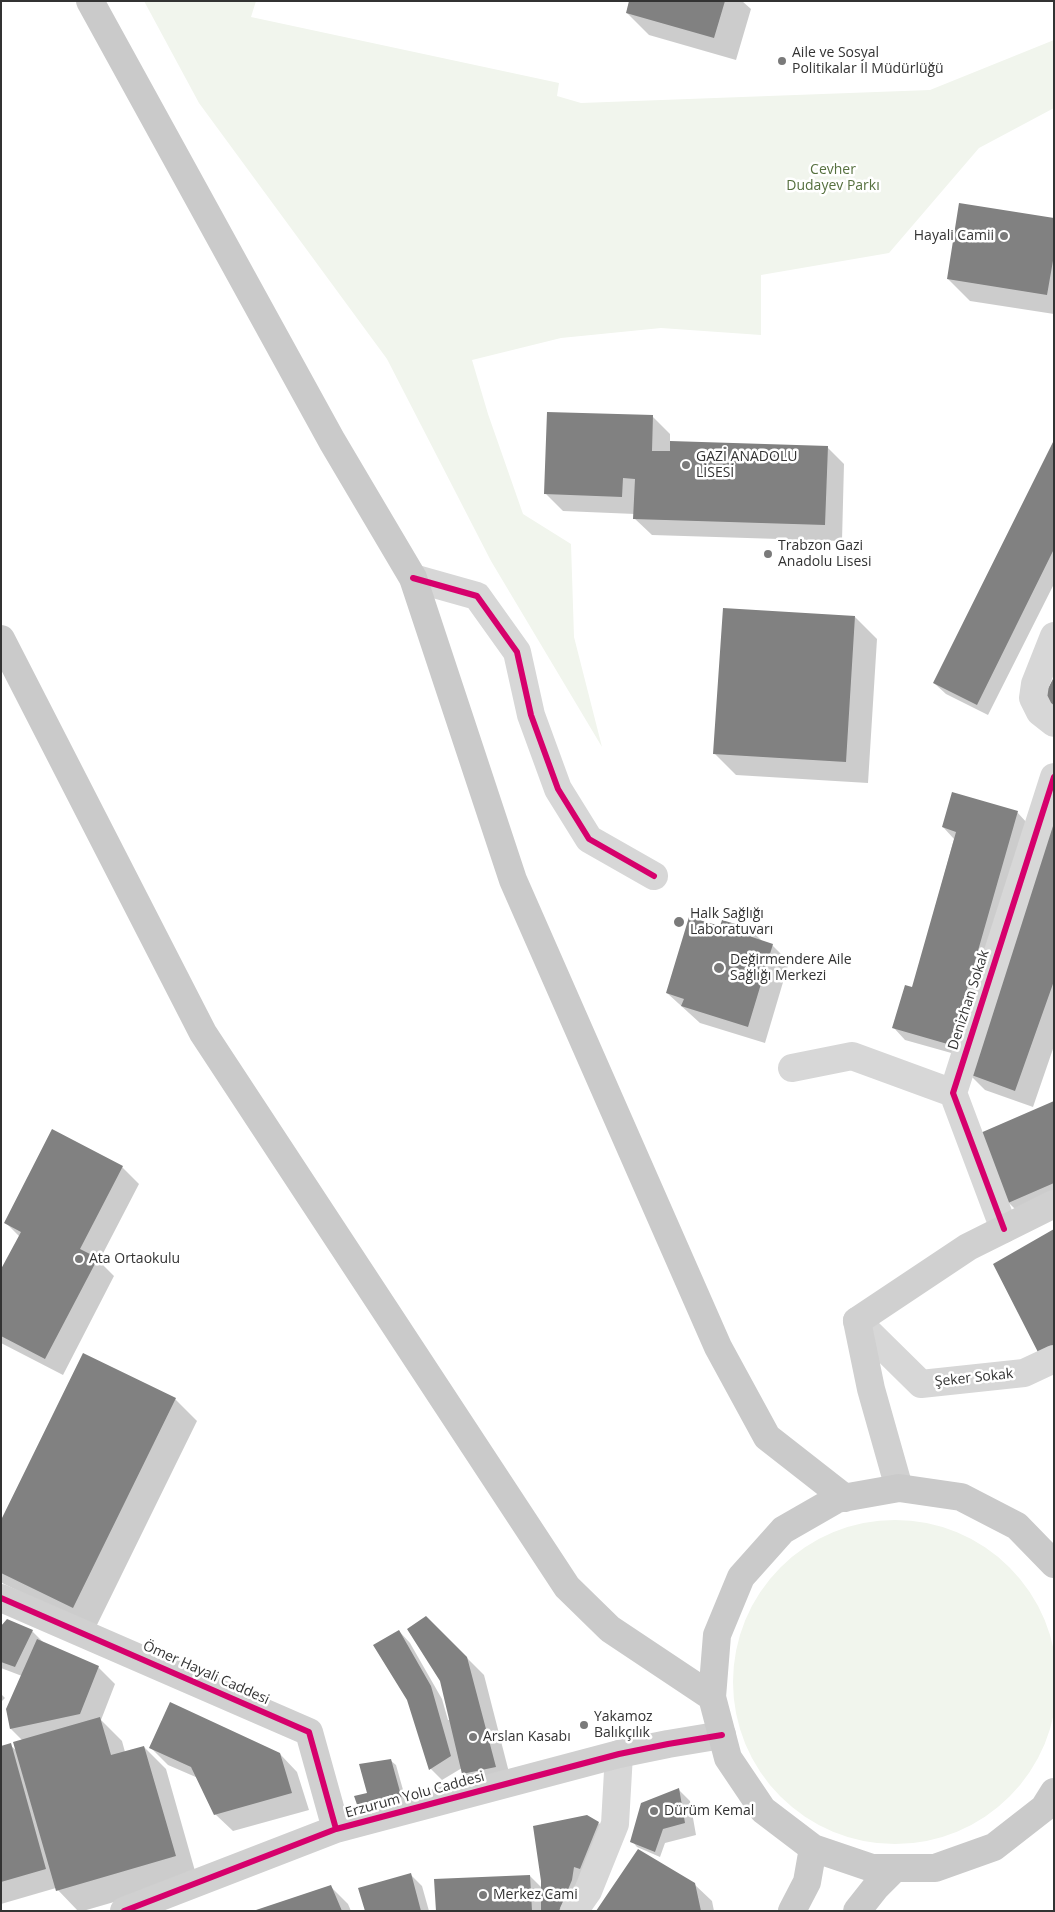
<!DOCTYPE html>
<html>
<head>
<meta charset="utf-8">
<style>
	body { margin:0 }
	#map { position:relative; width:1055px; height:1912px; overflow:hidden; background:#fff; font-family:"Open Sans",sans-serif }
	canvas { display:block }
	.frame { position:absolute; inset:0; border:2px solid #333; pointer-events:none }
</style>
</head>
<body>
<div id="map">
<canvas width="1055" height="1912"></canvas>
<div class="frame"></div>
</div>
<script>
const ctx = document.querySelector('canvas').getContext('2d');
ctx.lineJoin = 'round';
function paint(path, color) {
  ctx.fillStyle = color;
  ctx.fill(path, 'evenodd');
}
function trace(path, color, width, dash) {
  ctx.strokeStyle = color;
  ctx.lineWidth = width;
  ctx.lineCap = dash ? 'butt' : 'round';
  ctx.setLineDash(dash || []);
  ctx.stroke(path);
}
function label(font, color, halo, rows, align = 'center') {
  ctx.font = font + ' "Open Sans",sans-serif';
  ctx.lineWidth = 5;
  ctx.setLineDash([]);
  ctx.textBaseline = 'middle';
  ctx.strokeStyle = halo;
  ctx.fillStyle = color;
  for (const [text, x, y, turn = 0] of rows) {
    ctx.save();
    ctx.translate(x, y);
    ctx.rotate((+turn || 0) * Math.PI / 180);
    ctx.textAlign = isNaN(turn) ? turn : align;
    if (halo) ctx.strokeText(text, 0, 0);
    ctx.fillText(text, 0, 0);
    ctx.restore();
  }
}
const green = new Path2D(`
	M144,1H256L251,17L559,83L557,96L581,103L930,90L1054,40V108L979,148L889,253L761,275V335L661,328L561,338L472,360L488,414L523,514L571,544L574,637L602,747L491,561L387,359L199,103Z
	M733 1682a162 162 0 1 1 324 0a162 162 0 1 1-324 0Z`);
const shadow = new Path2D(`
	M631,1H742L751,9L736,60L649,35L627,13Z
	M1054,219V314L970,301L948,279Z
	M653,417L670,434V442L827,447L844,464L842,541L652,535L634,518L635,514L563,511L546,494Z
	M1054,443V584L988,715L946,694L934,683Z
	M855,617L877,639L868,783L736,775L714,753Z
	M1017,812L1028,824L962,1056L905,1040L894,1028L913,989L954,839L943,827Z
	M1054,828V1046L1033,1107L985,1090L968,1073Z
	M721,928L751,930L763,942L772,945L789,962L765,1043L700,1023L667,993Z
	M1054,1102V1207L1026,1220L1009,1203L979,1135Z
	M122,1167L139,1184L99,1261L114,1276L63,1375L1,1343V1272L20,1237L6,1223Z
	M175,1399L197,1421L95,1629L4,1584L1,1582V1523Z
	M426,1617L484,1675L512,1784L481,1790L464,1773L462,1768L442,1780L431,1769L399,1631L410,1643L442,1699L448,1720H451Z
	M1,1627L32,1631L44,1643L98,1667L115,1684L101,1720L122,1741L125,1752L144,1747L166,1769L197,1878L83,1911H78L56,1888L1,1904V1747L10,1745L18,1752L23,1741L11,1729L22,1676L1,1668Z
	M1,1694L5,1698L1,1702Z
	M151,1748L280,1754L297,1772L309,1810L233,1831L215,1814L198,1778L168,1765Z
	M390,1760L396,1765L409,1811L369,1793Z
	M679,1790L690,1801L696,1835L665,1843L660,1857L637,1847L632,1841Z
	M599,1823L610,1834L566,1911H437L530,1876L543,1889Z
	M410,1874L422,1886L429,1911H366Z
	M694,1884L712,1901L714,1911H598Z
	M331,1887L348,1904L351,1911H259Z`);
const building = new Path2D(`
	M629,1H725L714,38L626,13Z
	M959,203L1054,218V255L1047,295L947,279Z
	M547,412L653,415L652,451H670V441L828,446L825,525L633,519L635,479L623,478L622,497L544,494Z
	M1054,440V549L977,705L933,683Z
	M723,608L855,616L846,762L713,754Z
	M1054,677V706L1042,700Z
	M952,792L1018,811L951,1045L892,1028L905,985L912,987L956,832L942,827Z
	M1053,824L1054,981L1015,1091L966,1073Z
	M689,917L720,926L722,920L752,929L749,936L773,944L748,1027L681,1006L684,999L666,993Z
	M1054,1101V1183L1008,1203L978,1134Z
	M52,1129L123,1166L80,1249L98,1258L45,1359L1,1336V1269L21,1232L4,1223Z
	M1054,1229V1351L1042,1360L993,1264Z
	M83,1353L176,1398L73,1608L1,1573V1520Z
	M426,1616L467,1657L496,1767L462,1774L440,1681L407,1629Z
	M7,1619L33,1630L15,1667L1,1662V1626Z
	M399,1630L431,1686L451,1756L429,1770L407,1700L373,1645Z
	M37,1639L99,1666L80,1714L10,1729L6,1709Z
	M170,1702L280,1753L292,1793L214,1815L191,1767L149,1748Z
	M100,1717L111,1755L144,1746L176,1856L56,1891L13,1742Z
	M11,1743L46,1869L1,1882V1746Z
	M391,1759L404,1806L361,1816L354,1796L367,1793L359,1764Z
	M679,1788L685,1823L663,1829L655,1852L630,1842L641,1803Z
	M587,1815L599,1822L580,1869L574,1867L572,1880L559,1911H541V1881L533,1826Z
	M638,1849L695,1883L701,1911H596Z
	M411,1873L421,1911H365L358,1888Z
	M530,1875L532,1911H436L434,1879Z
	M331,1885L342,1911H256V1910Z`);
const street = new Path2D(`
	M413,578L477,596L517,652L531,715L558,789L589,839L654,876
	M1054,636L1035,684L1033,698L1040,712L1054,723
	M792,1068L852,1056L953,1093
	M1004,1229L953,1093L1054,777
	M857,1321L921,1384L1024,1373L1054,1359
	M574,1911L588,1891L615,1824L619,1754`);
const secondary = new Path2D(`
	M899,1488L871,1389L857,1321L968,1247L1054,1204
	M1,1598L309,1732L336,1829
	M124,1911L336,1829L619,1754L668,1744L722,1735`);
const primary = new Path2D(`
	M90,1L332,441L413,578L513,880L718,1347L767,1437L845,1498
	M1,639L203,1033L567,1587L610,1629L712,1697
	M1054,1564L1017,1526L961,1497L899,1488L837,1499L783,1530L741,1577L717,1635L712,1697L728,1758L763,1810L813,1848L872,1868H935L994,1847L1044,1808L1054,1792
	M792,1911L807,1882L813,1848
	M857,1911L876,1887L895,1868`);
const cycleway = new Path2D(`
	M413,578L477,596L517,652L531,715L558,789L589,839L654,876
	M1004,1229L953,1093L1054,777
	M1,1598L309,1732L336,1829
	M124,1911L336,1829L619,1754L668,1744L722,1735`);
const markers = [
	[782,61,5,"#7a7a7a"],
	[1004,236,5,"#7a7a7a"],
	[686,465,5,"#7a7a7a"],
	[768,554,5,"#7a7a7a"],
	[679,922,6,"#7a7a7a"],
	[719,968,6,"#7a7a7a"],
	[79,1259,5,"#7a7a7a"],
	[584,1725,5,"#7a7a7a"],
	[473,1737,5,"#7a7a7a"],
	[654,1811,5,"#7a7a7a"],
	[483,1895,5,"#7a7a7a"]
];
const poiNames = [
	["Aile ve Sosyal",792,53],
	["Politikalar İl Müdürlüğü",792,69],
	["Hayali Camii",994,236,"right"],
	["GAZİ ANADOLU",696,457],
	["LİSESİ",696,473],
	["Trabzon Gazi",778,546],
	["Anadolu Lisesi",778,562],
	["Halk Sağlığı",690,914],
	["Laboratuvarı",690,930],
	["Değirmendere Aile",730,960],
	["Sağlığı Merkezi",730,976],
	["Ata Ortaokulu",89,1259],
	["Yakamoz",594,1717],
	["Balıkçılık",594,1733],
	["Arslan Kasabı",483,1737],
	["Dürüm Kemal",664,1811],
	["Merkez Cami",493,1895]
];
const parkNames = [
	["Cevher",833,170],
	["Dudayev Parkı",833,186]
];
const streetNames = [
	["Denizhan Sokak",969,1000,-72],
	["Şeker Sokak",974,1378,-6],
	["Ömer Hayali Caddesi",206,1673,24],
	["Erzurum Yolu Caddesi",415,1795,-15]
];
paint(green, '#f1f5ed');
paint(shadow, '#0003');
paint(building, '#818181');
trace(street, '#d7d7d7', 28);
trace(secondary, '#d0d0d0', 28);
trace(primary, '#cacaca', 28);
trace(cycleway, '#d6006c', 6);
for (const [x, y, r, color] of markers) {
  const dot = new Path2D();
  dot.arc(x, y, r, 0, 2 * Math.PI);
  ctx.fillStyle = color;
  ctx.fill(dot);
  trace(dot, '#fff', 2);
}
label('14px', '#333', '#fff', poiNames, 'left');
label('14px', '#56703f', '#fff', parkNames);
label('14px', '#333', '#fff', streetNames);
</script>
</body>
</html>
